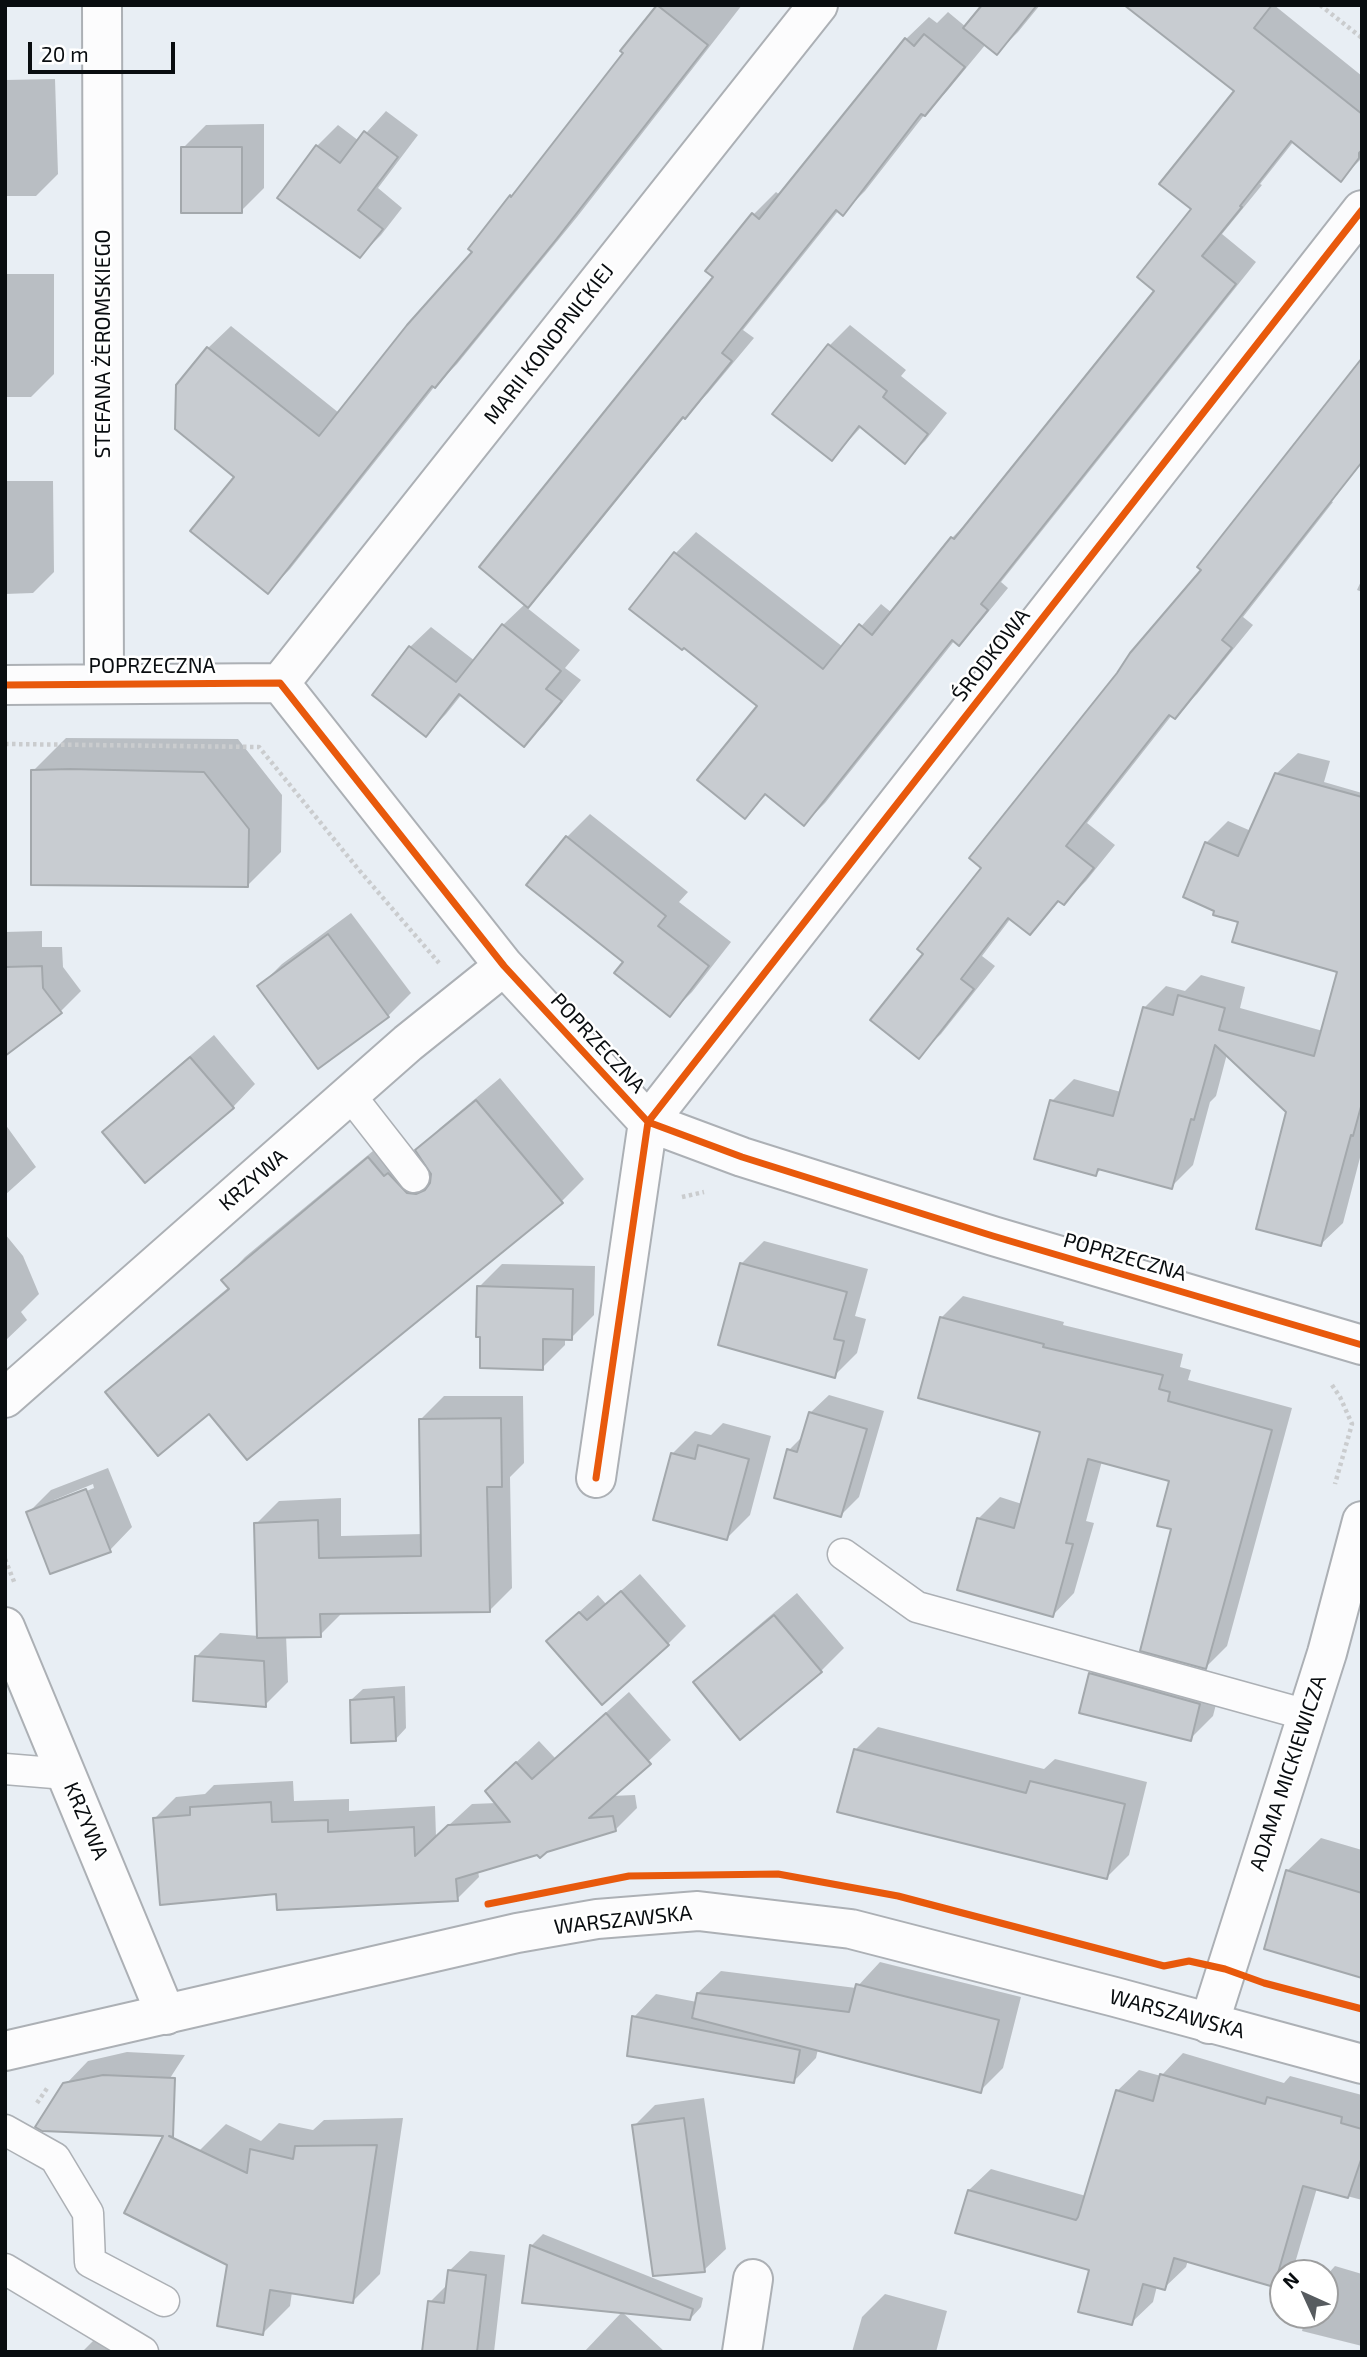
<!DOCTYPE html>
<html>
<head>
<meta charset="utf-8">
<style>
	body { margin:0 }
	#map { position:relative; width:1367px; height:2357px; overflow:hidden; background:#e8eef4; font-family:"Exo 2",sans-serif }
	canvas { display:block }
	.frame { position:absolute; inset:0; border:7px solid #090d10; pointer-events:none }
	.north { position:absolute; left:1269px; top:2259px; width:70px; height:70px; box-sizing:border-box; background:#fff; border:2px solid #9d9e9f; border-radius:50%; rotate:315deg; font-size:19px; font-weight:700; line-height:28px; text-align:center; color:#090d10 }
	.north::after { content:''; display:block; margin:auto; width:24px; height:32px; background:#575c60; clip-path:polygon(50% 0,100% 100%,50% 72%,0 100%) }
	.scale { position:absolute; left:28px; top:42px; width:147px; height:32px; box-sizing:border-box; border:4px solid #090d10; border-top:0; padding-left:9px; font-size:21px; line-height:24px; white-space:nowrap; color:#090d10; -webkit-text-stroke:5px #fff; paint-order:stroke }
</style>
</head>
<body>
<div id="map">
<canvas width="1367" height="2357"></canvas>
<div class="frame"></div>
<div class="north">N</div>
<div class="scale">20 m</div>
</div>
<script>
const ctx = document.querySelector('canvas').getContext('2d');
ctx.lineJoin = 'round';
function paint(path, color) {
  ctx.fillStyle = color;
  ctx.fill(path, 'evenodd');
}
function trace(path, color, width, dash) {
  ctx.strokeStyle = color;
  ctx.lineWidth = width;
  ctx.lineCap = dash ? 'butt' : 'round';
  ctx.setLineDash(dash || []);
  ctx.stroke(path);
}
function label(font, color, halo, rows, align = 'center') {
  ctx.font = font + ' "Exo 2",sans-serif';
  ctx.lineWidth = 5;
  ctx.setLineDash([]);
  ctx.textBaseline = 'middle';
  ctx.strokeStyle = halo;
  ctx.fillStyle = color;
  for (const [text, x, y, turn = 0] of rows) {
    ctx.save();
    ctx.translate(x, y);
    ctx.rotate((+turn || 0) * Math.PI / 180);
    ctx.textAlign = isNaN(turn) ? turn : align;
    if (halo) ctx.strokeText(text, 0, 0);
    ctx.fillText(text, 0, 0);
    ctx.restore();
  }
}
const shadow = new Path2D(`
	M659,5H742L577,217L457,364L435,386L290,569L268,592L236,477L208,348L231,326L339,413L474,252L470,249L511,197L523,184L625,53L623,51Z
	M984,5H1040L1018,32L997,53L986,44L947,91L925,114L865,191L843,213L839,210L743,330L754,338L708,393L687,414L550,583L526,607L580,650L565,668L581,680L544,725L524,745L462,694L446,714L426,735L410,647L431,627L475,661L503,625L525,604L753,215L776,192L780,195L906,39L929,17L937,23L948,12L966,27Z
	M1126,5H1274L1362,76V158L1341,179L1294,141L1260,184L1262,185L1222,234L1256,262L1001,582L1008,588L980,622L959,643L955,640L825,803L804,824L767,794L745,816L760,706L675,554L696,532L843,647L881,604L892,613L952,538L973,517L1156,290L1194,209L1237,90Z
	M55,79L58,174L36,196H5V80Z
	M386,111L418,135L378,188L402,208L381,235L360,256L279,198L317,146L338,125L359,141Z
	M264,124V188L241,211L183,148L206,125Z
	M5,274H54V374L31,397H5Z
	M850,325L906,370L901,376L947,413L925,441L905,461L862,426L832,459L830,345Z
	M5,481H53L54,572L33,593L5,594Z
	M1331,501L1333,502L1243,617L1253,625L1197,694L1174,716L1172,715L1087,823L1115,845L1086,881L1064,903L1060,900L1030,933L1011,918L982,956L995,966L941,1034L918,1056L873,1019Z
	M1362,579V592L1357,590Z
	M66,738L238,739L282,795L281,852L248,885L33,771Z
	M1298,753L1330,761L1324,782L1362,793V1150L1343,1223L1321,1244L1288,1111L1227,1054L1216,1096L1210,1102L1193,1165L1171,1187L1102,1168L1096,1174L1052,1101L1074,1079L1121,1092L1144,1008L1166,986L1185,991L1201,975L1245,987L1240,1008L1323,1031L1339,971L1240,920L1206,843L1228,821L1251,831L1276,774Z
	M590,814L688,892L679,902L731,942L692,992L669,1015L625,962L529,885L567,837Z
	M351,913L411,993L388,1016L259,987L282,964Z
	M42,931V947H62L63,967L81,991L61,1011L9,1051L5,1046V932Z
	M214,1035L255,1084L233,1107L104,1132L127,1110Z
	M500,1078L584,1179L561,1202L209,1411L107,1392L130,1370L229,1287L223,1280L245,1257L391,1136L412,1151L426,1167L428,1165L418,1151L440,1128Z
	M5,1124L36,1167L5,1195Z
	M5,1234L23,1256L39,1294L21,1312L27,1320L5,1341Z
	M764,1241L868,1269L855,1316L866,1319L857,1353L834,1376L741,1264Z
	M502,1264L595,1266L594,1315L571,1338H565V1345L542,1368L479,1287Z
	M963,1296L1064,1322L1063,1325L1183,1354L1180,1367L1191,1370L1188,1380L1292,1408L1227,1646L1206,1667L1173,1528L1171,1480L1102,1461L1086,1521L1094,1523L1074,1593L1053,1615L978,1519L1000,1497L1022,1504L1042,1431L941,1318Z
	M829,1395L884,1411L859,1497L841,1515L789,1450L804,1435L810,1413Z
	M444,1396H523L524,1463L510,1477L512,1588L489,1611L343,1612L320,1635H286L288,1682L265,1705L197,1656L220,1633L259,1636L256,1524L279,1501L341,1498V1536L423,1534L421,1419Z
	M723,1423L771,1436L750,1515L727,1538L672,1454L695,1431L711,1435Z
	M108,1468L132,1527L110,1550L28,1513L51,1490ZM93,1484L94,1488L54,1504V1500Z
	M640,1574L686,1626L668,1644L566,1624L598,1595L606,1604Z
	M797,1593L844,1648L821,1671L695,1682L718,1660Z
	M1113,1651L1222,1681L1213,1716L1190,1739L1090,1674Z
	M405,1686L406,1728L395,1740L351,1700L363,1689Z
	M629,1692L671,1740L611,1796L635,1795L637,1808L615,1830L478,1871L479,1877L457,1899L278,1892L154,1819L176,1797L205,1794L214,1785L293,1781L294,1801L349,1799V1811L435,1806L436,1837L472,1804L497,1803L509,1769L539,1741L555,1758Z
	M878,1727L1044,1769L1055,1759L1147,1782L1129,1855L1106,1878L855,1750Z
	M1321,1838L1362,1850V1976L1287,1871Z
	M880,1962L1021,1997L1003,2068L980,2091L818,2049L816,2058L794,2081L634,2017L656,1994L697,2002L698,1993L721,1971L856,1988Z
	M127,2052L185,2055L150,2109L65,2085L88,2061Z
	M1183,2053L1284,2083L1290,2076L1362,2095V2200L1317,2188L1295,2263L1274,2285L1188,2260L1186,2267L1164,2288L1157,2286L1153,2302L1131,2323L1091,2268L969,2190L991,2169L1086,2196L1117,2091L1139,2070L1161,2076Z
	M704,2098L726,2249L704,2270L634,2126L655,2105Z
	M403,2118L380,2274L353,2301L292,2292L290,2306L263,2333L229,2264L199,2151L226,2124L261,2141L279,2123L313,2130L324,2120Z
	M543,2234L703,2298L701,2307L690,2319L524,2302L532,2245Z
	M470,2251L505,2255L494,2352H424L430,2302L448,2284L449,2271Z
	M1335,2266L1362,2274V2346L1302,2331L1306,2315H1325V2277Z
	M885,2294L947,2311L936,2352H852L862,2317Z
	M622,2312L665,2352H584Z
	M103,2331L138,2352H82Z`);
const building = new Path2D(`
	M657,5L708,45L555,241L435,388L432,386L268,594L190,531L234,477L175,429L176,385L207,347L319,436L407,325L472,252L468,249L510,195L511,197L623,53L620,51Z
	M982,5H1037L997,55L963,28Z
	M1124,5H1272L1254,28L1362,114V150L1359,153V158L1341,182L1291,141L1240,206L1242,207L1202,256L1236,284L981,604L988,610L959,646L952,640L804,826L765,794L745,819L697,780L757,706L684,648L682,650L629,609L674,552L823,669L859,624L872,635L951,537L954,539L1154,291L1137,277L1191,209L1159,184L1234,91Z
	M924,34L965,67L925,116L921,114L843,216L836,210L722,353L732,361L685,419L683,417L528,608L479,567L713,277L705,271L752,213L759,219L905,38L914,46Z
	M364,131L398,157L358,210L383,229L360,258L277,198L316,145L340,163Z
	M181,147H242V213H181Z
	M828,344L887,391L883,397L928,434L905,464L859,426L832,461L772,414Z
	M1362,358V462L1222,640L1232,648L1175,719L1169,715L1066,846L1094,868L1064,905L1058,901L1030,935L1008,918L961,979L974,989L919,1059L870,1020L923,954L917,949L981,868L969,858L1117,673L1130,653L1201,570L1197,567Z
	M502,624L561,671L546,689L562,701L524,747L459,694L426,737L372,695L409,646L456,682Z
	M70,769L204,772L249,829L248,887L31,885V770Z
	M1275,773L1362,797V1103L1353,1136L1351,1135L1321,1246L1256,1229L1286,1112L1215,1045L1194,1120L1191,1119L1172,1189L1098,1169L1096,1176L1034,1159L1050,1100L1113,1116L1143,1007L1173,1015L1178,995L1225,1008L1219,1030L1314,1056L1337,972L1232,942L1238,922L1213,915L1214,911L1183,897L1205,842L1238,856Z
	M566,836L666,916L658,926L709,966L670,1017L614,973L623,962L526,885Z
	M328,934L389,1017L318,1069L257,986Z
	M42,966L43,988L62,1013L5,1056V967Z
	M190,1057L234,1108L145,1183L102,1132Z
	M476,1100L563,1203L247,1460L209,1414L158,1456L105,1392L229,1289L221,1280L368,1157L384,1176L388,1173L407,1193L416,1194L425,1190L430,1183L431,1174L415,1150Z
	M740,1263L847,1292L834,1339L844,1341L835,1378L718,1345Z
	M477,1286L573,1289L572,1340L543,1339V1370L480,1368V1337H476Z
	M940,1317L1044,1344L1043,1347L1163,1375L1159,1389L1170,1392L1168,1401L1272,1430L1206,1669L1140,1651L1171,1529L1157,1526L1169,1481L1088,1459L1066,1543L1073,1544L1053,1617L957,1590L977,1518L1014,1528L1040,1432L918,1398Z
	M809,1412L867,1429L841,1517L774,1498L787,1449L797,1452Z
	M501,1418L502,1487H487L490,1612L320,1614L321,1637L257,1638L254,1523L318,1520L319,1558L421,1556L419,1419Z
	M698,1445L749,1459L727,1540L653,1520L671,1453L695,1459Z
	M86,1489L111,1552L50,1574L26,1512Z
	M621,1591L669,1645L602,1705L546,1641L579,1612L587,1620Z
	M774,1615L822,1672L740,1740L693,1682Z
	M195,1656L264,1661L266,1707L193,1701Z
	M1089,1673L1200,1704L1191,1741L1079,1713Z
	M394,1697L396,1741L351,1743L350,1700Z
	M606,1713L651,1764L589,1818L613,1816L616,1831L547,1852L540,1858L537,1855L456,1879L458,1901L277,1910L276,1894L160,1905L153,1818L190,1815V1807L271,1802L272,1822L328,1820V1832L414,1827L415,1856L448,1825L510,1822L485,1791L516,1762L532,1779Z
	M854,1749L1026,1793L1030,1781L1125,1804L1107,1879L837,1812Z
	M1286,1870L1362,1893V1978L1264,1949Z
	M856,1984L999,2020L981,2093L692,2018L697,1993L849,2012Z
	M632,2016L800,2050L794,2083L627,2056Z
	M1160,2074L1265,2104L1267,2097L1342,2117L1341,2123L1362,2129V2157L1348,2198L1303,2186L1274,2287L1174,2258L1165,2290L1143,2284L1132,2325L1078,2312L1089,2270L955,2233L968,2190L1076,2220L1078,2217L1116,2090L1153,2101Z
	M103,2075L175,2078L173,2137L169,2136L247,2173L250,2149L293,2159L295,2146L377,2145L353,2303L270,2290L263,2335L217,2326L227,2265L124,2213L163,2136L42,2131L35,2127L63,2083Z
	M684,2118L705,2272L653,2276L632,2125Z
	M530,2245L693,2309L690,2320L522,2303Z
	M448,2270L486,2275L477,2352H422L428,2301L444,2303Z`);
const path = new Path2D(`
	M1320,5L1362,38
	M5,744L259,747L359,870L439,963
	M682,1197L704,1192
	M1332,1385L1340,1397L1352,1424L1335,1484
	M5,1559L15,1584
	M37,2103L48,2087`);
const service = new Path2D(`
	M350,1095L414,1177
	M843,1554L917,1607L1307,1715
	M5,1769L66,1774
	M5,2130L55,2158L88,2213L90,2262L164,2301
	M5,2269L143,2352`);
const minor = new Path2D(`
	M102,5L104,683
	M280,683L818,5
	M5,685L280,683L504,966L648,1122L742,1157L993,1236L1362,1345
	M5,1398L408,1043L504,966
	M596,1478L648,1122L1362,210
	M5,1627L166,2015
	M1209,2024L1327,1653L1362,1521
	M742,2352L753,2279`);
const tertiary = new Path2D(`
	M5,2051L517,1933L597,1919L698,1911L851,1929L1115,1997L1362,2064`);
const cycleway = new Path2D(`
	M5,685L280,683L504,966L648,1122L742,1157L993,1236L1362,1345
	M596,1478L648,1122L1362,210
	M488,1904L629,1876L778,1874L898,1896L1164,1966L1189,1961L1225,1969L1264,1983L1362,2009`);
const streetNames = [
	["STEFANA ŻEROMSKIEGO",103,344,-90],
	["MARII KONOPNICKIEJ",549,344,-52],
	["ŚRODKOWA",991,655,-52],
	["POPRZECZNA",152,666],
	["POPRZECZNA",598,1043,47],
	["KRZYWA",253,1180,-41],
	["POPRZECZNA",1125,1257,16],
	["ADAMA MICKIEWICZA",1288,1773,-72],
	["KRZYWA",86,1821,67],
	["WARSZAWSKA",623,1920,-6],
	["WARSZAWSKA",1177,2014,15]
];
paint(shadow, '#0003');
paint(building, '#c8ccd1');
trace(building, '#a3a8ac', 2);
trace(service, '#acb0b5', 33);
trace(minor, '#acb0b5', 42);
trace(tertiary, '#acb0b5', 42);
trace(path, '#caccce', 4.5, [3.5, 3.5]);
trace(service, '#fcfcfd', 30);
trace(minor, '#fcfcfd', 38);
trace(tertiary, '#fcfcfd', 38);
trace(cycleway, '#e8590c', 7);
label('21px', '#090d10', '#fff', streetNames);
</script>
</body>
</html>
